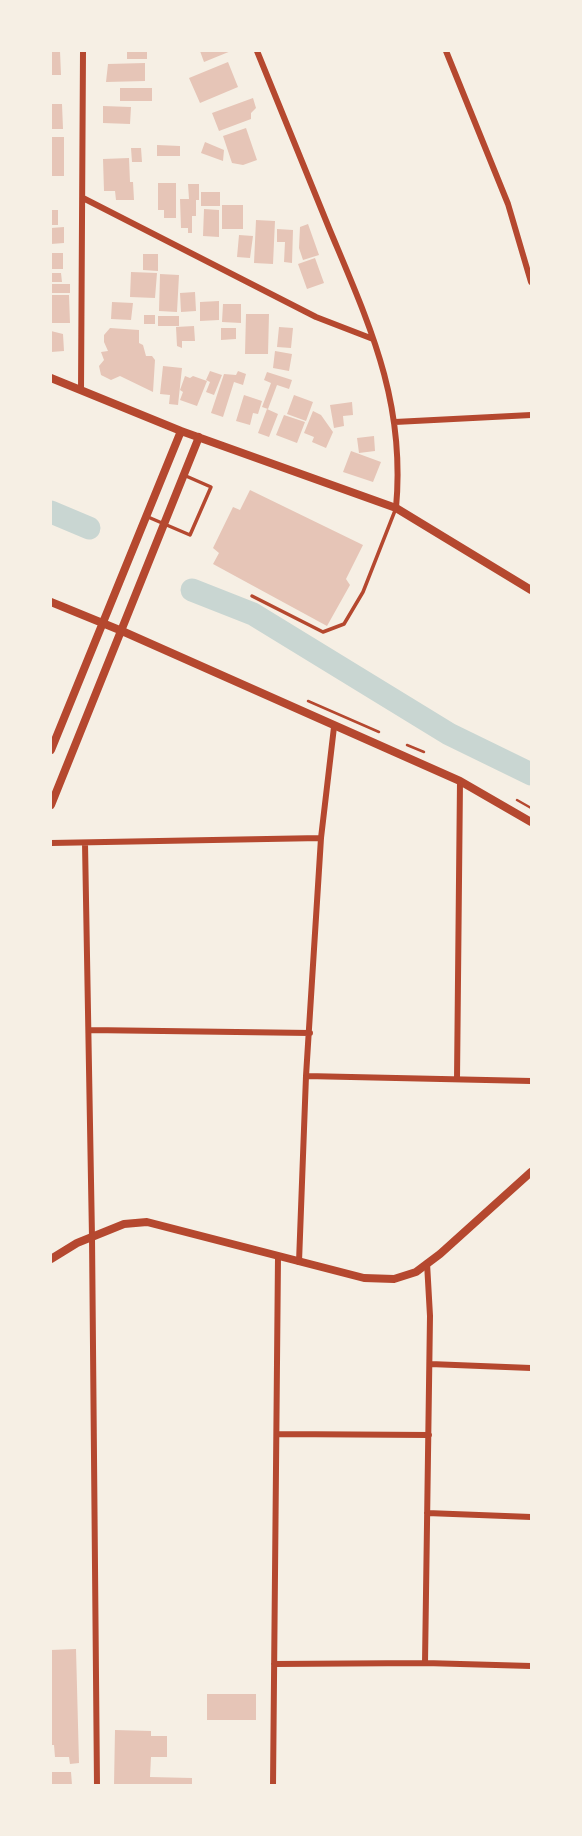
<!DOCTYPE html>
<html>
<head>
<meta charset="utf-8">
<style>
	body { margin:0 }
	#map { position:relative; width:582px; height:1836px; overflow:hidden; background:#f6efe4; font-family:"Source Sans 3",sans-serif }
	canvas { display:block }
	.frame { position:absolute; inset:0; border:52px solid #f6efe4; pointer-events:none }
</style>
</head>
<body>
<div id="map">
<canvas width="582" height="1836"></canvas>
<div class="frame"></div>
</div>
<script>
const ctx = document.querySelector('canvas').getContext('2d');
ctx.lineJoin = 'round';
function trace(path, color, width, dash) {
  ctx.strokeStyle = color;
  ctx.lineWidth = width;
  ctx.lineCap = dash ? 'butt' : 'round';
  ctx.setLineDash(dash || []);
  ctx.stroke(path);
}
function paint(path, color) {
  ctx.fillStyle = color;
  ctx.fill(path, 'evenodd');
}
const river = new Path2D(`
	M51,512L89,528
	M192,590L253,614L449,734L531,774`);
const building = new Path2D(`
	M51,51H60L61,75H51Z
	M127,51H147V59H127Z
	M200,51H231L204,62Z
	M228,62L238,87L200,103L189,78Z
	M145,63V81L106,82L108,64Z
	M120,88H152V101H120Z
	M253,98L256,108L251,113V119L219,131L212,113Z
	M51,104H62L63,129H51Z
	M103,106L131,107L130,124L103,123Z
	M246,128L257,160L243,165L232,163L223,136Z
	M51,137H64V176H51Z
	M205,142L224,150L223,161L201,153Z
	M157,145L180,146V156H157Z
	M131,148H141L142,162H132Z
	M129,158L130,182H133L134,200H116L115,191H104L103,159Z
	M158,183H176V218H164V210H158Z
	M188,184H199V200H196V216H192V233H188V228H181L180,199H189Z
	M201,192H220V206H201Z
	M222,205H243V229H222Z
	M204,209L219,210V237L203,236Z
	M51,210H58V225H51Z
	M256,220L275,221L273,264L254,263Z
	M308,224L319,255L303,260L299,248L300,227Z
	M64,227V243L51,244V228Z
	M277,229L293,230L292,263L284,262L285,242H277Z
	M239,235L253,236L250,258L237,257Z
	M51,253H63V269H51Z
	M143,254H158V271L143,270Z
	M315,258L324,283L307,289L298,264Z
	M131,272L157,273L155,298L130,297Z
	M51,273H61L62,282H51Z
	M160,274L179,275L177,312L159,311Z
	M51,284H70V293H51Z
	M195,292L196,311L181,312L180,293Z
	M51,295H69L70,323H51Z
	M219,301V320L200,321V302Z
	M112,302L133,303L131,320L111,319Z
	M223,304H241V323L222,322Z
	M246,314H269L268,354H245Z
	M144,315H155V324H144Z
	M158,316H179V326H158Z
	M194,326L195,341H182V348L177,346L176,327Z
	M279,327L293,328L291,348L277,347Z
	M110,328L139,330V343L143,345L146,356H152L155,360L153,392L120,376L111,380L101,375L99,366L104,360L101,352L108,351L104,342V335Z
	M221,328H236V339L221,340Z
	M51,331L63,334L64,351L51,352Z
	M275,351L292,354L289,371L273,368Z
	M163,366L182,368L178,405L169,404L170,395L160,394Z
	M210,371L222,375L214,395L206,392L210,382L206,380Z
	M238,371L246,374L243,385L234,382L223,417L211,413L224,374L236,375Z
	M267,372L292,380L289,389L277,385L268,409L262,407L271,383L264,380Z
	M185,376L190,378L193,376L207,381L197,406L180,400L183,392L180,390Z
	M244,395L262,401L258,414L253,413L250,425L236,421Z
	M294,395L313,402L306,421L287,414Z
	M352,402L353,415L343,416L344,426L334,428L330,405Z
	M267,409L278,414L269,437L258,433Z
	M313,411L321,415L333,432L326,448L312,442L314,437L304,433Z
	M284,415L305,422L297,443L276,435Z
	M374,436L375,451L359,453L357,438Z
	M351,451L381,462L373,482L343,472Z
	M250,490L363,545L346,579L350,585L327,626L213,564L219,553L213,548L233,507L240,510Z
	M76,1649L79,1763L70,1764L69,1757H55L54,1745H51V1650Z
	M207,1694H256V1720H207Z
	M115,1730L151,1731V1736H167V1757H151L150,1777L192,1778V1785H114Z
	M51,1772H71L72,1785H51Z`);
const path = new Path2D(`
	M308,701L379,732
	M407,745L424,752
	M517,800L531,808`);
const service = new Path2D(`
	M148,517L190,535L211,487L186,476
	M252,596L323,632L344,624L363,592L396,508`);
const minor = new Path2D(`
	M257,51C281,110 305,169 329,228C369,324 406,401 396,508
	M446,51L508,204L531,282
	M83,198L316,317L373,339
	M81,390L83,51
	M395,422L531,415
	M51,843L321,838
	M85,843L92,1237L97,1785
	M89,1030L310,1033
	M306,1076L531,1081
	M457,1079L460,781
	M299,1262L306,1076L321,838L334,727
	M430,1364L531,1368
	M277,1434L429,1435
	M427,1513L531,1517
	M425,1663L430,1316L427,1263
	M274,1664L425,1663L531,1666
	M273,1785L278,1257`);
const tertiary = new Path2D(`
	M51,378L181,431L396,508L531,590
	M51,602L122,631L460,781L531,822
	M51,750L181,431
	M51,805L199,437
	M51,1259L77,1243L124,1224L147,1222L364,1278L394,1279L416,1272L440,1254L531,1172`);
trace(river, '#c9d6d2', 23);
paint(building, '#e6c5b7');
trace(path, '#b5482f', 2.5);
trace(service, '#b5482f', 3.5);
trace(minor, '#b5482f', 6);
trace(tertiary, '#b5482f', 8);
</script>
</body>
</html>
